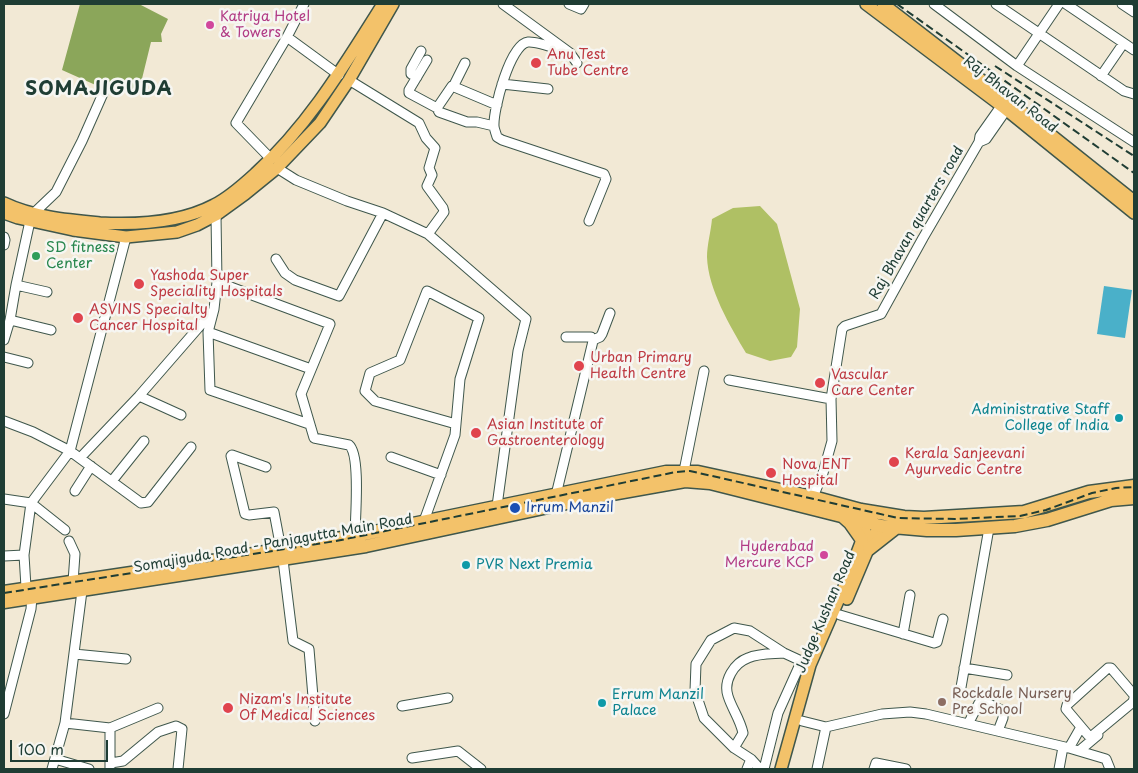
<!DOCTYPE html>
<html>
<head>
<meta charset="utf-8">
<style>
	body { margin:0 }
	#map { position:relative; width:1138px; height:773px; overflow:hidden; background:#f2e9d5; font-family:"Playpen Sans",sans-serif }
	canvas { display:block }
	.frame { position:absolute; inset:0; border:5px solid #1f3d34; pointer-events:none }
	.scale { position:absolute; left:10px; top:740px; width:98px; height:22px; box-sizing:border-box; border:2px solid #1f3d34; border-top:0; padding-left:6px; font-size:15px; line-height:18px; white-space:nowrap; color:#1f3d34; -webkit-text-stroke:4px #f6f6f2; paint-order:stroke }
</style>
</head>
<body>
<div id="map">
<canvas width="1138" height="773"></canvas>
<div class="frame"></div>
<div class="scale">100 m</div>
</div>
<script>
const ctx = document.querySelector('canvas').getContext('2d');
ctx.lineJoin = 'round';
function paint(path, color) {
  ctx.fillStyle = color;
  ctx.fill(path, 'evenodd');
}
function trace(path, color, width, dash) {
  ctx.strokeStyle = color;
  ctx.lineWidth = width;
  ctx.lineCap = dash ? 'butt' : 'round';
  ctx.setLineDash(dash || []);
  ctx.stroke(path);
}
function label(font, color, halo, rows, align = 'center') {
  ctx.font = font + ' "Playpen Sans",sans-serif';
  ctx.lineWidth = 5;
  ctx.setLineDash([]);
  ctx.textBaseline = 'middle';
  ctx.strokeStyle = halo;
  ctx.fillStyle = color;
  for (const [text, x, y, turn = 0] of rows) {
    ctx.save();
    ctx.translate(x, y);
    ctx.rotate((+turn || 0) * Math.PI / 180);
    ctx.textAlign = isNaN(turn) ? turn : align;
    if (halo) ctx.strokeText(text, 0, 0);
    ctx.fillText(text, 0, 0);
    ctx.restore();
  }
}
const green = new Path2D(`
	M760,206L777,224L800,309L797,347L791,357L770,361L746,353C730,326 708,289 707,257C707,245 711,231 712,219L733,208Z`);
const forest = new Path2D(`
	M80,4H139L168,19L161,34L162,42H151L138,95L102,80L100,87L62,70Z`);
const water = new Path2D(`
	M1104,286L1132,290L1125,338L1097,334Z`);
const minor = new Path2D(`
	M304,4L287,37L339,75
	M503,4L570,53L577,63
	M569,4L581,9L584,4
	M934,4L1017,66L1134,142
	M996,4L1124,91L1134,94
	M1066,4L1134,50
	M1122,4L1134,12
	M570,53C559,50 539,41 528,42C510,44 493,110 494,126C494,129 496,133 497,137L502,140L604,174L606,179L589,221
	M427,60L409,90V93L437,108L452,86L497,105
	M1017,66L1059,4
	M1101,76L1123,44
	M417,77L411,74V69L421,51
	M349,80L419,123L426,138L435,148L429,168L432,175L427,186L443,208L444,212L428,234
	M502,84L548,89
	M453,87L465,63
	M437,108L439,112L467,122H477L494,126
	M979,142L986,139L1009,106
	M271,159L236,123L287,37
	M277,168L296,180L347,201L383,213L428,234L526,319L518,351L497,506
	M34,213L56,192L82,141L105,89
	M216,215L217,282L214,309L208,332L210,390L309,424
	M4,237L5,240L4,245
	M276,259L285,273L295,280L339,296L383,213
	M217,282L330,324L301,394L314,438L349,445C361,455 355,518 355,536
	M16,285L47,292
	M10,320L51,330
	M208,332L311,369
	M4,340L10,320L16,285L30,221
	M593,340L600,337L602,334L610,313
	M4,357L28,363
	M729,380L831,399
	M139,396L181,415
	M4,421L33,432L70,451L141,503L148,502L191,447
	M391,457L441,475
	M80,458L139,396L212,312
	M266,467L232,455L231,456L245,514L249,515L274,512L281,549
	M684,471L704,371
	M112,481L144,441
	M75,491L91,466
	M556,495L593,341L591,337H566
	M813,497L823,473L832,441L831,399L842,329L845,326L881,314L923,238L979,142L980,136L1004,102
	M4,499L31,503L65,530
	M424,521L455,435L460,379L479,318L427,291L400,360L370,373L365,391L375,401L456,424
	M69,541L75,554L73,582
	M4,556L24,555
	M283,560L293,641L309,649L315,721
	M26,587L24,555L31,503L70,451L126,237
	M840,615L934,643L937,642L943,619
	M903,634L910,595
	M74,654L126,659
	M964,668L1007,675
	M960,693L989,528
	M1134,695L1111,668H1108L1067,705L1066,709L1088,735L1092,736L1133,702L1134,698
	M402,706L448,698
	M4,714L31,609L32,597
	M802,721L826,727L882,714L910,712L926,714L1069,748L1106,759L1110,769
	M65,723L110,728V768
	M968,724L979,703L985,702L1003,711V718L998,731
	M110,728L158,708
	M734,748L743,733C740,719 732,709 728,696C723,681 734,663 748,658C759,653 773,654 784,653
	M1069,748L1081,727
	M1079,751L1098,735
	M412,758L458,751L481,769
	M55,759L89,769
	M111,763L123,761L158,732L176,726L182,729L178,769
	M52,769L65,723L82,591
	M747,769L751,759
	M760,769L751,759L734,748L704,718L695,691L696,664L711,640L734,628L750,631L784,653L810,665
	M764,769L778,713L801,662
	M817,769L826,727
	M874,769L876,763L906,769
	M1059,769L1063,747`);
const major = new Path2D(`
	M866,4L1003,107L1134,213
	M883,4L1006,99L1134,201
	M4,203C33,217 68,220 100,223C137,225 180,223 214,205C230,197 244,184 256,173C309,125 345,64 383,4
	M4,213L18,218L73,230L126,237L177,232L197,225L216,215L245,194L277,168L320,123L349,80L393,4
	M847,599L874,535L881,526
	M781,769L810,665L844,587L862,540L865,531L863,521`);
const highway = new Path2D(`
	M841,515L850,523L862,540
	M869,549L897,527
	M4,592L232,558L364,534L666,472H698L813,497L861,510L904,517L924,518L1024,512L1089,492L1134,486
	M4,602L366,546L595,497L685,481L710,483L881,526L927,530H956L1015,526L1047,520L1111,500L1134,498`);
const rail = new Path2D(`
	M897,4L1134,173
	M995,66L1134,156
	M4,593L336,541L676,472L690,471L898,518L955,519L1020,516L1046,510L1092,493L1116,488L1134,487`);
const markers = [
	[210,25,5,"#d1479c"],
	[536,63,6,"#e0444e"],
	[36,256,5,"#2e9e5b"],
	[139,284,6,"#e0444e"],
	[78,318,6,"#e0444e"],
	[579,366,6,"#e0444e"],
	[820,383,6,"#e0444e"],
	[1119,418,5,"#0f9aa8"],
	[476,433,6,"#e0444e"],
	[894,462,6,"#e0444e"],
	[771,473,6,"#e0444e"],
	[515,508,6,"#1a4fb4"],
	[824,555,5,"#d1479c"],
	[466,565,5,"#0f9aa8"],
	[942,702,5,"#8d6e63"],
	[602,703,5,"#0f9aa8"],
	[228,708,6,"#e0444e"]
];
const hotelNames = [
	["Katriya Hotel",220,17],
	["& Towers",220,33],
	["Hyderabad",814,547,"right"],
	["Mercure KCP",814,563,"right"]
];
const healthNames = [
	["Anu Test",547,55],
	["Tube Centre",547,71],
	["Yashoda Super",150,276],
	["Speciality Hospitals",150,292],
	["ASVINS Specialty",89,310],
	["Cancer Hospital",89,326],
	["Urban Primary",590,358],
	["Health Centre",590,374],
	["Vascular",831,375],
	["Care Center",831,391],
	["Asian Institute of",487,425],
	["Gastroenterology",487,441],
	["Kerala Sanjeevani",905,454],
	["Ayurvedic Centre",905,470],
	["Nova ENT",782,465],
	["Hospital",782,481],
	["Nizam's Institute",239,700],
	["Of Medical Sciences",239,716]
];
const streetNames = [
	["Raj Bhavan Road",1010,95,38],
	["Raj Bhavan quarters road",917,223,-60],
	["Somajiguda Road - Panjagutta Main Road",273,544,-10],
	["Judge Kushan Road",826,612,-67]
];
const leisureNames = [
	["SD fitness",46,248],
	["Center",46,264]
];
const cultureNames = [
	["Administrative Staff",1109,410,"right"],
	["College of India",1109,426,"right"],
	["PVR Next Premia",476,565],
	["Errum Manzil",612,695],
	["Palace",612,711]
];
const transitNames = [
	["Irrum Manzil",526,508]
];
const educationNames = [
	["Rockdale Nursery",952,694],
	["Pre School",952,710]
];
const districtNames = [
	["SOMAJIGUDA",99,90]
];
paint(green, '#afc064');
paint(forest, '#8ba65a');
paint(water, '#4ab0c9');
trace(minor, '#3f574c', 11);
trace(major, '#3f574c', 14);
trace(highway, '#3f574c', 15);
trace(minor, '#fff', 9);
trace(major, '#f3c26a', 11);
trace(highway, '#f3c26a', 12);
trace(rail, '#1f3d34', 2, [8, 4]);
for (const [x, y, r, color] of markers) {
  const dot = new Path2D();
  dot.arc(x, y, r, 0, 2 * Math.PI);
  ctx.fillStyle = color;
  ctx.fill(dot);
  trace(dot, '#f6f6f2', 2);
}
label('14px', '#b23c85', '#f6f6f2', hotelNames, 'left');
label('14px', '#be3a42', '#f6f6f2', healthNames, 'left');
label('14px', '#1f3d34', '#f6f6f2', streetNames);
label('14px', '#27864d', '#f6f6f2', leisureNames, 'left');
label('14px', '#0d838f', '#f6f6f2', cultureNames, 'left');
label('14px', '#164399', '#f6f6f2', transitNames, 'left');
label('14px', '#785e54', '#f6f6f2', educationNames, 'left');
ctx.letterSpacing = '1px';
label('bold 19px', '#1f3d34', '#f6f6f2', districtNames);
ctx.letterSpacing = '0px';
</script>
</body>
</html>
